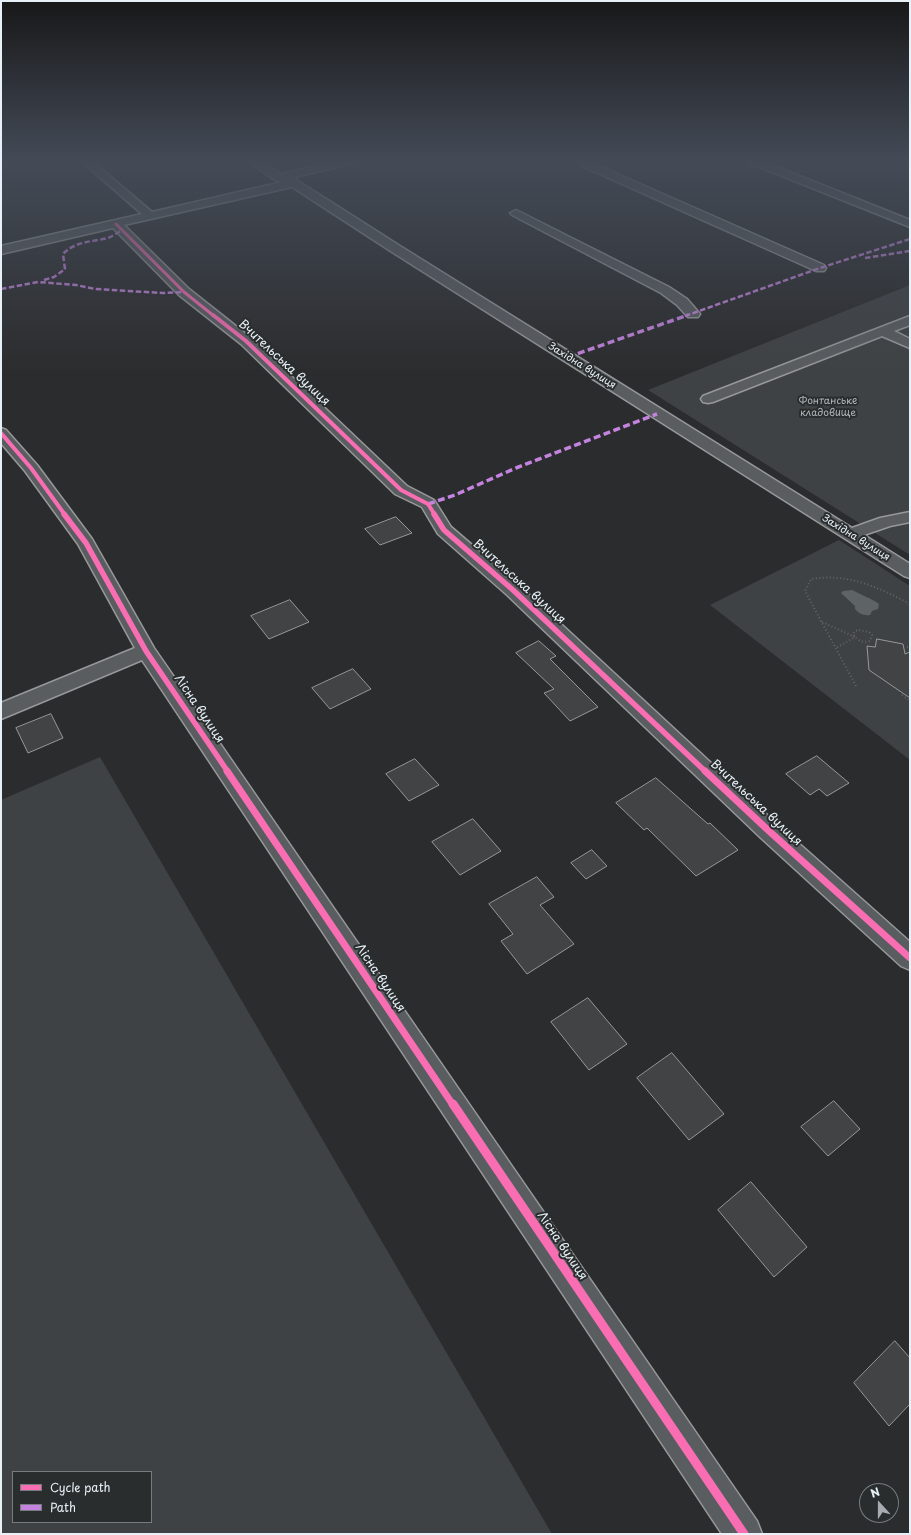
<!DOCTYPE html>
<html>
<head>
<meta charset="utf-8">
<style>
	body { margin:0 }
	#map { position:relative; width:911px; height:1535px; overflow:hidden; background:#2b2c2d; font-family:"Playpen Sans",sans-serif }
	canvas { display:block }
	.frame { position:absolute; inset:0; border:2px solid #e8f1f8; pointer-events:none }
	.legend { position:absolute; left:12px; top:1471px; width:140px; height:52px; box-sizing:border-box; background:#2a2d2e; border:1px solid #767b7f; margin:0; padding:5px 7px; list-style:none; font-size:12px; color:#e8f1f8 }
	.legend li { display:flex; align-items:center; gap:8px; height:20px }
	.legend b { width:20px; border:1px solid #767b7f }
	.north { position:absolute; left:859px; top:1483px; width:40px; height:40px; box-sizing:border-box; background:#2a2d2e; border:1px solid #767b7f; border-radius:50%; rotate:339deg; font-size:11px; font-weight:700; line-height:16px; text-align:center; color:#e8f1f8 }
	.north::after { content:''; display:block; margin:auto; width:14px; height:18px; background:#a6acb1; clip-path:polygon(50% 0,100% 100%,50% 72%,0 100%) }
</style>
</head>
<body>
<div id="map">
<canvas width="911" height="1535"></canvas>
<div class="frame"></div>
<ul class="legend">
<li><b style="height:5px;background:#f96db3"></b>Cycle path</li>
<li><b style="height:5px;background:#c483df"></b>Path</li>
</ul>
<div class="north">N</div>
</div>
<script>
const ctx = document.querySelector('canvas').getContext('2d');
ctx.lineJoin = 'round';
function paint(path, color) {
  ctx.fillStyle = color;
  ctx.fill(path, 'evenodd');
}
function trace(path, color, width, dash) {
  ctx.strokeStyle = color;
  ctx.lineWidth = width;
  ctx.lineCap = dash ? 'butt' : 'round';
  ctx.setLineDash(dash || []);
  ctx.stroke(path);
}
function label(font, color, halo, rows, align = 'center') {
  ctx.font = font + ' "Playpen Sans",sans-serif';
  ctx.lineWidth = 4;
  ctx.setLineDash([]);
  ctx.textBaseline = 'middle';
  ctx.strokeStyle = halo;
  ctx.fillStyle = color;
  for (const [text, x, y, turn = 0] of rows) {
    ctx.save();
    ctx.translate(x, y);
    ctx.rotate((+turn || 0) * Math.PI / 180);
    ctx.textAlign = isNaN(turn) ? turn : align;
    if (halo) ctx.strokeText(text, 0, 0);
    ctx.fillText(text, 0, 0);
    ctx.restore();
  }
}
const green = new Path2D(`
	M910,285V555L648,390Z
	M839,540L910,586V760L710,605Z
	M100,757L552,1534H1V800ZM13,1472H151V1522H13Z`);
const water = new Path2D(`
	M852,590C858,593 874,600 879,604L878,609L872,611L870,615C864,616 859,614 855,609V606L841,593L843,591Z`);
const building = new Path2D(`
	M396,517L412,533L380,545L365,529Z
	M290,600L309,622L269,639L251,616Z
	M877,639L903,644L905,654L910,652V698L869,670L867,646L875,647Z
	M539,641L556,656L550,659L598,707L570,721L544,693L554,689L516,653Z
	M353,669L371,689L330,709L312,688Z
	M51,714L63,738L28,753L16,728Z
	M817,756L849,783L827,796L819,789L810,795L786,774Z
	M415,759L439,785L409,801L386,774Z
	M656,778L708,824L710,823L738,850L696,876L647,828L644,830L616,803Z
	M473,819L501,851L460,875L432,842Z
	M592,850L607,866L586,879L571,863Z
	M537,877L554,897L540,905L574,944L527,974L501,941L513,934L489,904Z
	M588,998L627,1044L589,1070L551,1022Z
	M672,1053L724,1114L689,1140L637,1078Z
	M834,1101L860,1129L828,1156L801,1127Z
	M751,1182L807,1247L774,1277L718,1210Z
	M895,1341L910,1358V1404L889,1426L854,1383Z`);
const path = new Path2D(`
	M822,622L855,637L836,648
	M859,630L869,632L872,635L870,641C863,643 857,641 853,634L855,631Z
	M907,647L910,648
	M856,686L805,591L811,579C848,573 878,587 910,604
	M902,695L910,701`);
const minor = new Path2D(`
	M81,161H92L152,212L282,182L273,179L249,161H261L284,176L285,173L337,161H356L355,163L295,177L298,181L400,246L852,528L880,518L910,512V522L890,526L864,535L910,564V578L904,576L392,252L292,187L124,225L189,289L251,338L407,486L434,500L451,527L520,586L777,824L910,942V970L901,966L761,838L506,594L438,534L422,507L395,494L241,344L179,295L113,228L1,254V246L142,214Z
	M574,161H588L824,265L826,268L824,271H816L575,163Z
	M748,161H762L910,220V227L749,163Z
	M516,210L669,287L687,299L700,314L698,317H688L677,305L661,293L512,215L510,213Z
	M910,316V325L894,331L910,339V348L882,336L713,402L708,403L703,402L701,399L703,396Z
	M1,428L6,430L37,465L92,539L154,648L757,1521L762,1534H722L142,660L1,719V703L135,648L78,544L25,471L1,443Z`);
const quietFar1 = new Path2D(`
	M865,258L910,251
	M44,280L54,277L65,269L63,254C75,241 92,242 108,238C113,236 117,233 122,230
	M1,289L38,282L76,285L95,289L163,293L184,292
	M685,316L820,268L910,239`);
const quiet = new Path2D(`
	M568,357L688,315
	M428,504L455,495L516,468L657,414`);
const cyclewayFar4 = new Path2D(`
	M116,224L184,292L214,316`);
const cyclewayFar3 = new Path2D(`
	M213,315L246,341L401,490L428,504L435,515
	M1,433L31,468L65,515`);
const cyclewayFar2 = new Path2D(`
	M64,514L86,543L146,651L228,772
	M434,514L444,530L513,590L706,772`);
const cyclewayFar1 = new Path2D(`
	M227,771L453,1105
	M705,771L769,831L910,958`);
const cycleway = new Path2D(`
	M453,1104L744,1534`);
const farStreetnames = [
	["Західна вулиця",582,366,32],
	["Західна вулиця",856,538,32]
];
const farParknames = [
	["Фонтанське",828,401],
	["кладовище",828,413]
];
const streetNames = [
	["Вчительська вулиця",284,363,43],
	["Вчительська вулиця",519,582,42],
	["Лісна вулиця",199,709,56],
	["Вчительська вулиця",756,803,43],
	["Лісна вулиця",380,978,56],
	["Лісна вулиця",562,1246,56]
];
paint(green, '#3f4244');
paint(water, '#5e6365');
paint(building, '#424344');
trace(building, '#96989a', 1);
trace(minor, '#96989a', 3);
trace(path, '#636566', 2, [1, 2.5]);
paint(minor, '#5a5d60');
trace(quietFar1, '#c483df', 2.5, [5.5, 2.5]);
trace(quiet, '#c483df', 3.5, [7, 3.5]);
trace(cyclewayFar4, '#f96db3', 3);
trace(cyclewayFar3, '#f96db3', 4);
trace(cyclewayFar2, '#f96db3', 5.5);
trace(cyclewayFar1, '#f96db3', 7);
trace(cycleway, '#f96db3', 9);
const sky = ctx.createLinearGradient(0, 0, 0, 376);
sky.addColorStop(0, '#181819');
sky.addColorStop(0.43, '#444b57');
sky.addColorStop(1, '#444b5700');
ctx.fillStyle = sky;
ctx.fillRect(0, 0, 911, 376);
label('10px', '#e8f1f8', '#2a2d2e', farStreetnames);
label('10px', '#aeb5ba', '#2a2d2e', farParknames);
label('12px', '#e8f1f8', '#2a2d2e', streetNames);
</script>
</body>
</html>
